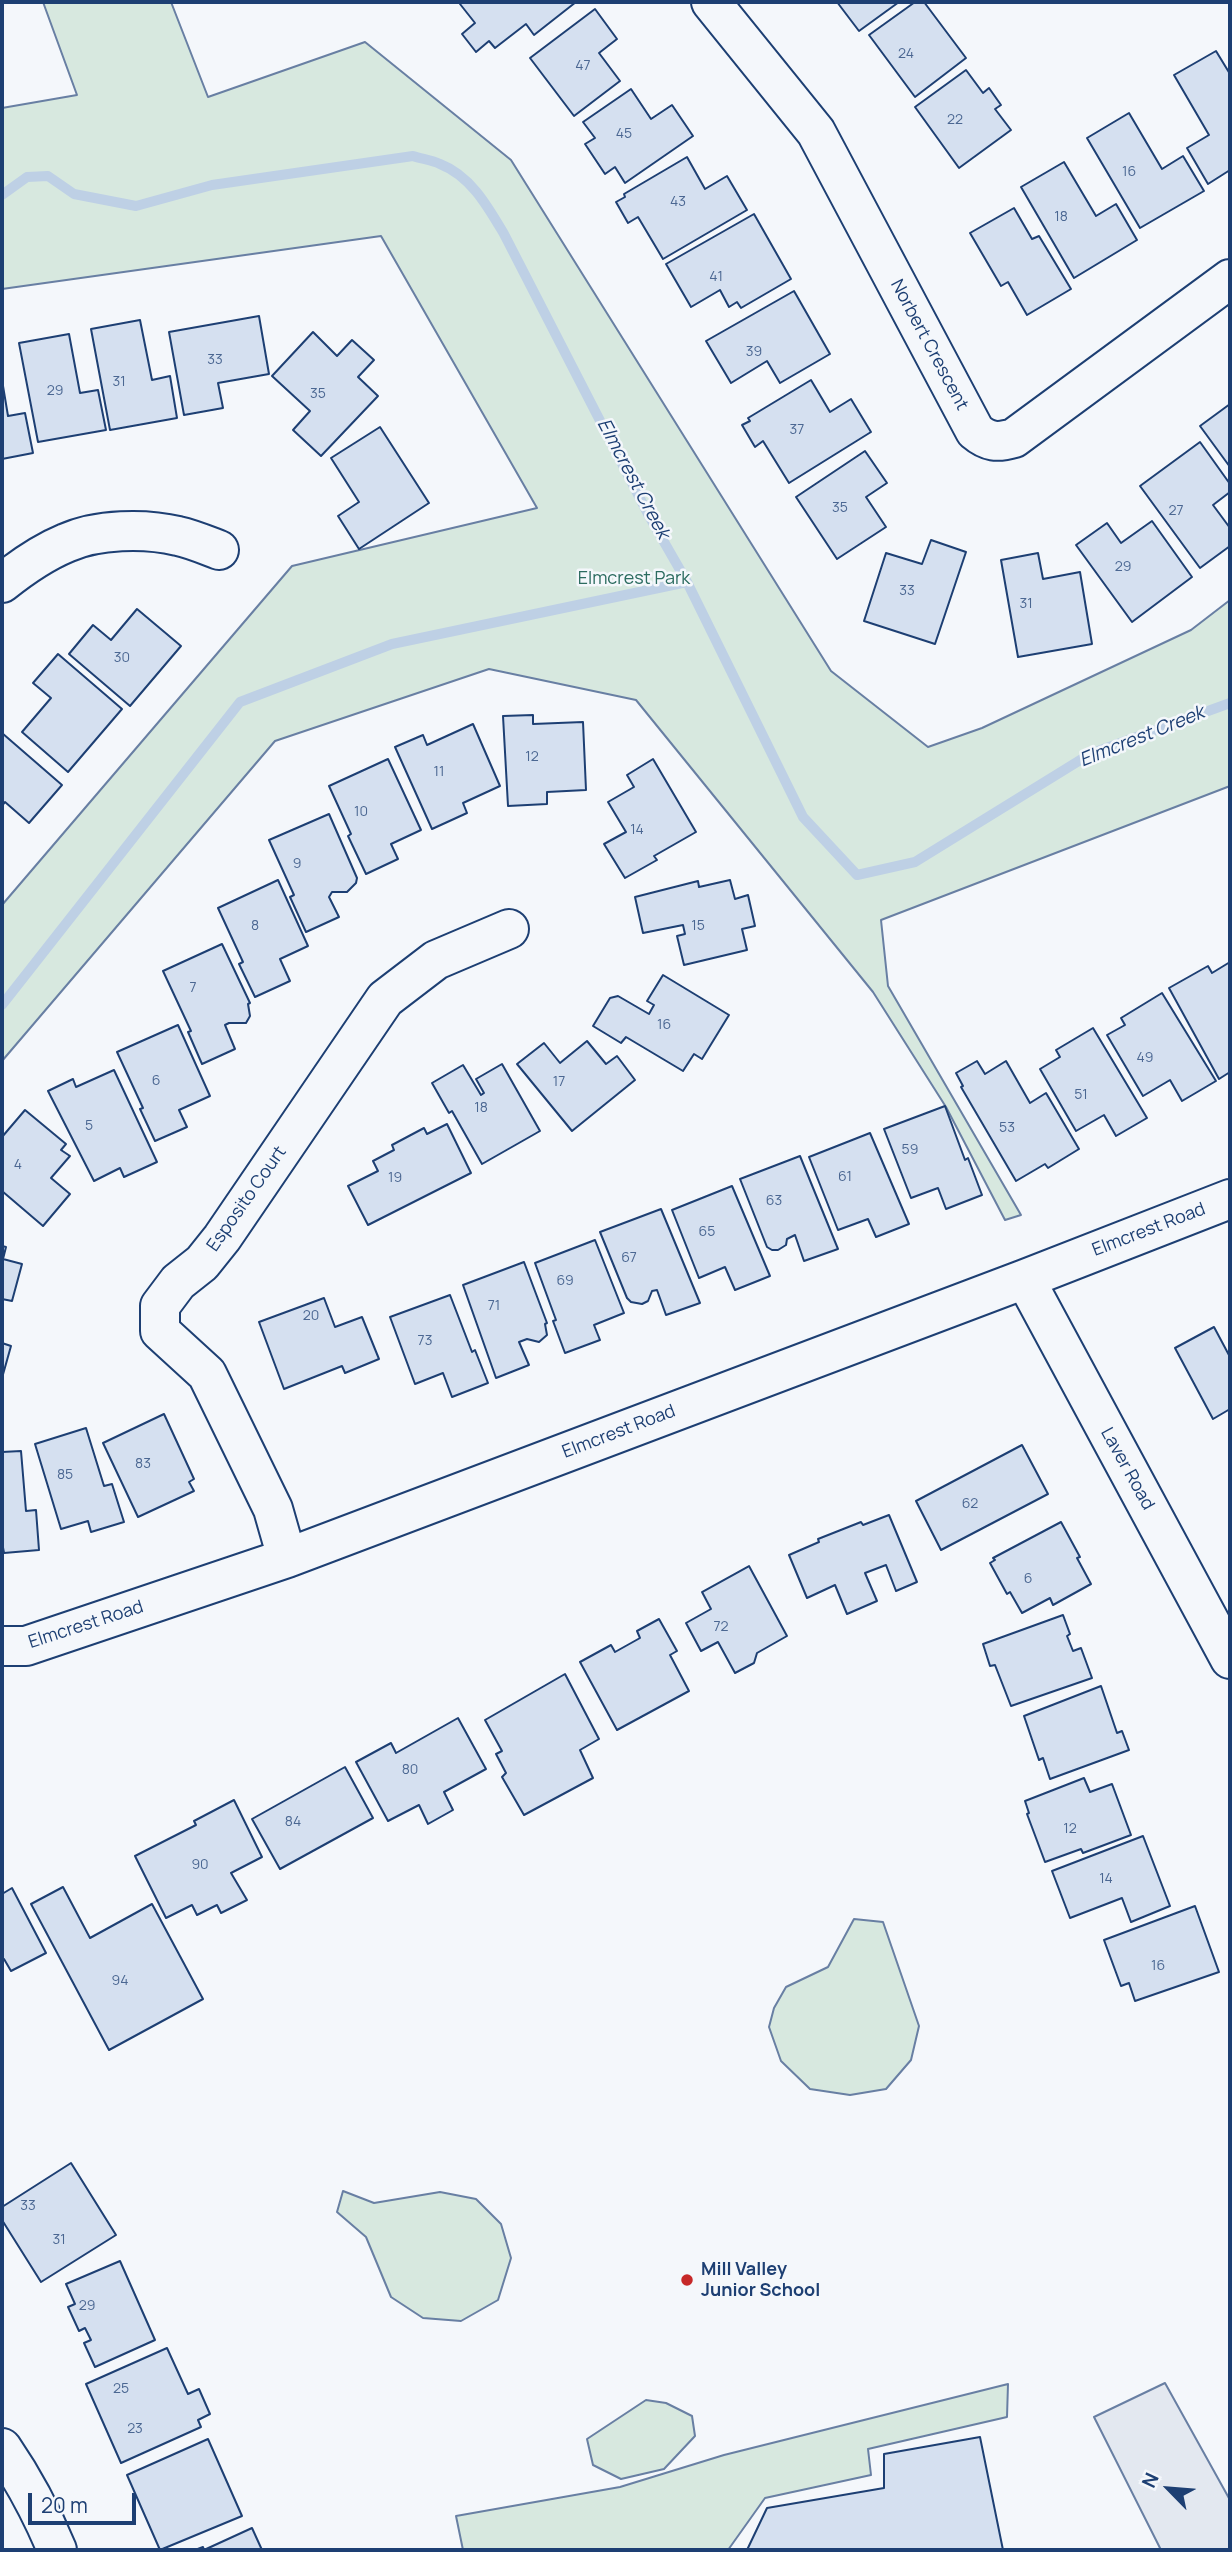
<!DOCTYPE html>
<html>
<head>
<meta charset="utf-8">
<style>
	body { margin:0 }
	#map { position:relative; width:1232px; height:2552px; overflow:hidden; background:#f4f7fb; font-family:Manrope,sans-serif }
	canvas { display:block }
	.frame { position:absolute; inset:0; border:4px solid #1d3f73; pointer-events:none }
	.north { position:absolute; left:1134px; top:2454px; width:70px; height:70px; -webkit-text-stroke:5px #f4f7fb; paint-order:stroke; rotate:295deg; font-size:19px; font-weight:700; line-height:28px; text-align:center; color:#1d3f73 }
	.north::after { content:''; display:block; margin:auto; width:24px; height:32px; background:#1d3f73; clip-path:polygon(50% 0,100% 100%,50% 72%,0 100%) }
	.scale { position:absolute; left:28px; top:2493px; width:108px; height:32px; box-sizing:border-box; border:4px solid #1d3f73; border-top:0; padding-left:9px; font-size:21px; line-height:24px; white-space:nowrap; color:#1d3f73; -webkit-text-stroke:5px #f4f7fb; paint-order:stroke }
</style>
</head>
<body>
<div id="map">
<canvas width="1232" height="2552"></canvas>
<div class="frame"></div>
<div class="north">N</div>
<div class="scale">20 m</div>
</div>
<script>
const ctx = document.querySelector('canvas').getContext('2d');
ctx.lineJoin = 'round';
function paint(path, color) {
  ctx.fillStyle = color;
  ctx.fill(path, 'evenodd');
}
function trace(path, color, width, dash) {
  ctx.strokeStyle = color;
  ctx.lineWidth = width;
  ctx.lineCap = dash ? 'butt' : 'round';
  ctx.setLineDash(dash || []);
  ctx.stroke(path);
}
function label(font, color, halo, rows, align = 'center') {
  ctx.font = font + ' Manrope,sans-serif';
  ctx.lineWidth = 5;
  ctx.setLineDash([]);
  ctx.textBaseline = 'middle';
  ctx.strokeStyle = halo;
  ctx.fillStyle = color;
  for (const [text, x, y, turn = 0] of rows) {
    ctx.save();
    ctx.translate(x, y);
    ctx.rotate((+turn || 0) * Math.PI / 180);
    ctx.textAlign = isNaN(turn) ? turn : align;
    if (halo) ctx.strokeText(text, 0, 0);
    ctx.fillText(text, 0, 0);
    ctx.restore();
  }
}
const green = new Path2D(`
	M43,2H171L208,97L365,42L511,160L831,671L928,747L982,728L1191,630L1230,600V786L881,920L888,986L1021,1215L1005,1220L946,1107L873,992L636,700L489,669L275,741L2,1061V905L292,566L537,508L381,236L2,289V108L77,95Z
	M854,1919L883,1922L919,2026L911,2060L886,2089L850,2095L810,2089L781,2061L769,2027L774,2008L786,1987L828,1967Z
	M343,2191L374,2203L440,2192L476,2199L501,2224L511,2258L498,2300L461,2321L423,2318L391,2297L366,2237L337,2212Z
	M1008,2384L1007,2417L868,2449L871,2475L765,2498L728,2550H463L456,2516L620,2487L724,2455Z
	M646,2400L666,2403L692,2416L695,2436L664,2469L621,2479L593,2465L587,2439Z`);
const parking = new Path2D(`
	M1165,2383L1230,2500V2550H1161L1094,2417Z`);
const stream = new Path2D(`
	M2,195L27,177L48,176L74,194L136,206L212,185L413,156C422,159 432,160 440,164C471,176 488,207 504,234L648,514L687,582L803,817L857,875L915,862L1090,754L1230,703
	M2,1005L240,702L392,644L687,582`);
const building = new Path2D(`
	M463,2H576L534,35L526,24L495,48L489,41L476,52L462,34L475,23L460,4Z
	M837,2H899L859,31Z
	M915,2H924L966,58L915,97L869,35Z
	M595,9L617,39L599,53L620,81L574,116L530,58Z
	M1216,51L1230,74V170L1208,184L1187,148L1209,135L1174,75Z
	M966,70L983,93L989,88L1001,105L995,109L1011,130L959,168L915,107Z
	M631,89L651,119L672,105L693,136L625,183L615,167L605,174L585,144L595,138L583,122Z
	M1129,113L1162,169L1183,156L1204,191L1140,228L1087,138Z
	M687,157L705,189L727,176L747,210L663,259L638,217L628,223L616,202L625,197L624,194Z
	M1064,162L1096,216L1116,204L1137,240L1074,278L1021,187Z
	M1014,208L1032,239L1039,236L1071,289L1027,315L1008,282L1001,286L970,233Z
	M754,214L791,279L741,308L737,302L729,307L720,290L691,307L666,264Z
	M794,291L830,354L780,383L767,361L731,383L706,341Z
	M259,316L269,374L218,383L223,408L184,415L169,332Z
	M140,320L152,380L170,376L177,418L110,430L91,329Z
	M313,332L337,356L352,340L374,360L358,377L378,396L321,456L293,430L310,411L272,376Z
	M69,334L80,393L98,390L106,430L38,442L19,343Z
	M2,380L8,416L25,413L33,453L2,459Z
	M811,380L830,412L851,399L871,432L789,483L763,441L755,447L742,425L750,421L748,418Z
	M1230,404V467L1200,426Z
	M380,427L429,503L359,549L338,516L359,502L331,458Z
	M1200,442L1230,484V492L1213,505L1230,528V546L1200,568L1140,486Z
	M865,451L887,483L866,497L886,527L837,559L796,497Z
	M1152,521L1192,577L1132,622L1076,545L1107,523L1121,543Z
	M931,540L966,552L935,644L864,621L886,553L922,564Z
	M1038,553L1043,579L1080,572L1092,644L1018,657L1001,560Z
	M137,609L181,646L130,706L69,654L93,625L111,640Z
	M58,654L122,709L68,772L22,732L51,698L33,683Z
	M533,715V724L583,722L586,790L547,792V804L508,806L503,716Z
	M473,724L500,786L463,803L467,813L432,829L395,747L423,735L427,745Z
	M2,733L62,785L29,823L5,802L2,806Z
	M388,759L421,830L391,844L398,859L366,874L348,836L351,834L329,786Z
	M653,759L696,832L654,856L657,860L625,878L604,844L626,832L608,802L634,787L627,775Z
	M329,814L357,878L356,883L347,892H332L329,897L339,917L306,932L290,897L294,895L269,840Z
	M278,880L308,946L280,959L290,981L255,997L239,964L243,962L218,908Z
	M730,880L735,899L748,895L755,926L742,929L747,950L684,965L677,936L685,934L683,925L643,933L635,897L698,881L699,887Z
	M222,944L250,1003L248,1004L250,1016L246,1023H229L225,1025L235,1049L202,1064L188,1032L191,1031L163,971Z
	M1230,962V1072L1219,1079L1169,988L1208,966L1212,973Z
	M663,975L729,1015L702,1059L694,1054L683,1071L626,1037L621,1043L593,1026L610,998L618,996L649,1014L654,1005L647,1001Z
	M1162,993L1216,1081L1182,1101L1170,1080L1143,1096L1107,1035L1125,1025L1121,1018Z
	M178,1025L210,1096L179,1110L187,1127L155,1141L140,1109L143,1108L117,1052Z
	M1093,1028L1147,1118L1116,1136L1104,1115L1076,1131L1040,1069L1060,1057L1056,1050Z
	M587,1041L606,1064L617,1056L635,1080L572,1131L517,1064L544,1043L560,1063Z
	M977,1061L985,1074L1006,1061L1030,1103L1046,1093L1079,1149L1048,1168L1045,1164L1016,1181L961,1087L963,1086L956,1073Z
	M502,1064L540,1131L482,1164L452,1111L449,1113L432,1083L463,1065L481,1095L484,1093L476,1079Z
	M114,1070L157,1162L124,1177L120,1168L94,1181L48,1091L73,1079L76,1087Z
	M945,1106L965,1160L968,1158L982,1195L946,1209L938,1188L911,1198L884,1129Z
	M25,1110L66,1144L61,1150L70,1156L51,1178L70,1194L43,1226L2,1191V1137Z
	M447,1124L471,1173L368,1225L348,1186L378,1171L373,1161L394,1150L392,1145L424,1128L427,1134Z
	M870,1133L909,1224L876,1237L868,1219L838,1230L809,1157Z
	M800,1156L838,1249L804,1261L795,1235L787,1239L786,1245L778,1250H772L767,1247L740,1179Z
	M732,1186L770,1276L735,1290L725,1267L699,1278L672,1210Z
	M661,1209L700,1303L666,1315L657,1290L652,1291L648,1301L642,1304L631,1302L627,1298L600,1232Z
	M595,1240L624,1313L594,1325L600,1340L565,1353L553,1321L556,1320L535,1263Z
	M2,1246L6,1247L3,1259L22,1264L12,1301L2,1299Z
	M524,1262L547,1323L545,1324L547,1335L539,1342L527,1339L519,1342L529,1365L496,1378L463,1285Z
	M450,1295L472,1352L475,1350L488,1383L452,1397L443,1373L415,1384L390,1317Z
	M324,1298L335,1327L362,1317L379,1359L345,1373L342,1366L284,1389L259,1322Z
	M1214,1327L1230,1357V1409L1213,1419L1175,1348Z
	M2,1343L11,1346L2,1378Z
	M164,1414L194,1479L189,1482L194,1491L138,1517L103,1443Z
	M86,1428L104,1486L112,1484L124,1522L91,1532L88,1521L61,1529L35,1444Z
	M1022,1445L1048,1494L941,1550L916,1501Z
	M21,1451L26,1511L36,1510L39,1550L4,1553L2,1542V1452Z
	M889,1515L917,1582L896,1591L886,1565L865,1573L877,1601L847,1614L835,1585L807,1598L789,1555L819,1542L818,1539L861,1522L863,1525Z
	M1061,1522L1080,1557L1077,1558L1091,1584L1053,1605L1050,1598L1022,1613L1010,1592L1007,1594L990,1563L995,1560L993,1558Z
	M749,1566L787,1636L757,1653L754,1663L735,1673L718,1642L701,1651L686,1623L711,1609L702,1592Z
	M1063,1615L1070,1634L1067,1636L1073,1651L1081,1648L1092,1678L1011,1706L995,1665L990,1666L983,1644Z
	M659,1619L677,1651L670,1655L689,1691L617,1730L580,1662L611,1645L615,1652L640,1638L637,1631Z
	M565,1674L599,1739L580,1750L593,1778L524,1815L502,1777L506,1773L496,1754L502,1751L485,1720Z
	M1101,1686L1117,1733L1122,1731L1129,1750L1050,1779L1043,1758L1039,1760L1024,1716Z
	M458,1718L486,1769L444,1792L453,1810L428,1824L419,1805L388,1821L356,1762L391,1743L396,1753Z
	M345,1767L373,1818L280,1869L252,1819Z
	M1084,1778L1090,1792L1112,1784L1131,1835L1083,1853L1081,1849L1045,1862L1027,1814L1029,1813L1025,1801Z
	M234,1800L262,1857L231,1873L247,1900L221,1913L217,1905L197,1915L192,1905L166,1918L135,1856L196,1825L194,1821Z
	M1143,1836L1170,1906L1131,1922L1122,1898L1070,1918L1052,1871Z
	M63,1887L90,1938L152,1904L203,1999L109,2050L31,1904Z
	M12,1888L46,1953L11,1971L4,1959L2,1961V1894Z
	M1195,1906L1219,1972L1135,2001L1129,1983L1121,1986L1104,1940Z
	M71,2163L116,2235L41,2282L2,2220V2207Z
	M120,2261L155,2340L95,2367L84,2343L91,2340L85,2328L79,2331L68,2307L75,2304L66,2284Z
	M167,2348L188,2394L199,2389L210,2414L198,2420L201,2427L121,2463L86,2384Z
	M980,2437L1003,2550H747L767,2508L884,2488V2454Z
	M208,2439L242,2516L160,2550L127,2475Z
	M252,2528L262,2550H195L203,2547L204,2550Z`);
const minor = new Path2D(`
	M711,2L816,132L975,431C988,442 997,443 1014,438L1230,279
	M2,583C22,567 42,553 66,543C97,529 145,528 178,536C192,539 206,545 219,550
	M1025,1279L1230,1659
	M287,1558L273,1509L207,1374L160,1331V1306L178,1282L202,1263L222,1238L385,999L436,960L509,929
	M2,1646H26L287,1558L1025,1279L1230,1199
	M2,2448C24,2480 42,2514 57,2550`);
const markers = [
	[687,2280,7,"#c62828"]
];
const numberNames = [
	["24",906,54],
	["47",583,66],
	["22",955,120],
	["45",624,134],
	["16",1129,172],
	["43",678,202],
	["18",1061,217],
	["41",716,277],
	["39",754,352],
	["33",215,360],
	["31",119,382],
	["29",55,391],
	["35",318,394],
	["37",797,430],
	["35",840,508],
	["27",1176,511],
	["29",1123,567],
	["33",907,591],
	["31",1026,604],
	["30",122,658],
	["12",532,757],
	["11",439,772],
	["10",361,812],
	["14",637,830],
	["9",297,864],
	["8",255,926],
	["15",698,926],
	["7",193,988],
	["16",664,1025],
	["49",1145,1058],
	["6",156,1081],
	["17",559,1082],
	["51",1081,1095],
	["18",481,1108],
	["5",89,1126],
	["53",1007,1128],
	["59",910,1150],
	["4",18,1165],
	["61",845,1177],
	["19",395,1178],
	["63",774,1201],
	["65",707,1232],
	["67",629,1258],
	["69",565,1281],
	["71",494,1306],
	["20",311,1316],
	["73",425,1341],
	["83",143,1464],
	["85",65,1475],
	["62",970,1504],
	["6",1028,1579],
	["72",721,1627],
	["80",410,1770],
	["84",293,1822],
	["12",1070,1829],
	["90",200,1865],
	["14",1106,1879],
	["16",1158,1966],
	["94",120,1981],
	["33",28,2206],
	["31",59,2240],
	["29",87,2306],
	["25",121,2389],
	["23",135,2429]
];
const streetNames = [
	["Norbert Crescent",929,345,62],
	["Esposito Court",247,1199,-55],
	["Elmcrest Road",1149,1230,-21],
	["Elmcrest Road",619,1432,-21],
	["Laver Road",1127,1469,61],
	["Elmcrest Road",86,1625,-18]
];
const parkNames = [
	["Elmcrest Park",634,579]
];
const poiNames = [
	["Mill Valley",701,2270],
	["Junior School",701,2291]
];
const waterNames = [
	["Elmcrest Creek",633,479,62],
	["Elmcrest Creek",1142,737,-22]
];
paint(green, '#d7e8df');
trace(green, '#687fa3', 2);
paint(parking, '#e3e8f0');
trace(parking, '#687fa3', 2);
trace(stream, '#bed0e5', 10);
paint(building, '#d5e0f0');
trace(building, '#1d3f73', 2);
trace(minor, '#1d3f73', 42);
trace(minor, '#f4f7fb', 38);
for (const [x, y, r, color] of markers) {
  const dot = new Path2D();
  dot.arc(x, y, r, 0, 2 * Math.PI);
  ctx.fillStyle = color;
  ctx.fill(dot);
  trace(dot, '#f4f7fb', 2.5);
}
label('14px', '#4b6792', null, numberNames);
label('18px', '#1d3f73', '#f4f7fb', streetNames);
label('18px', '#2c6c60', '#f4f7fb', parkNames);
label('bold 18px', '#1d3f73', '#f4f7fb', poiNames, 'left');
label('italic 19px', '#1d3f73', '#f4f7fb', waterNames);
</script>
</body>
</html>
